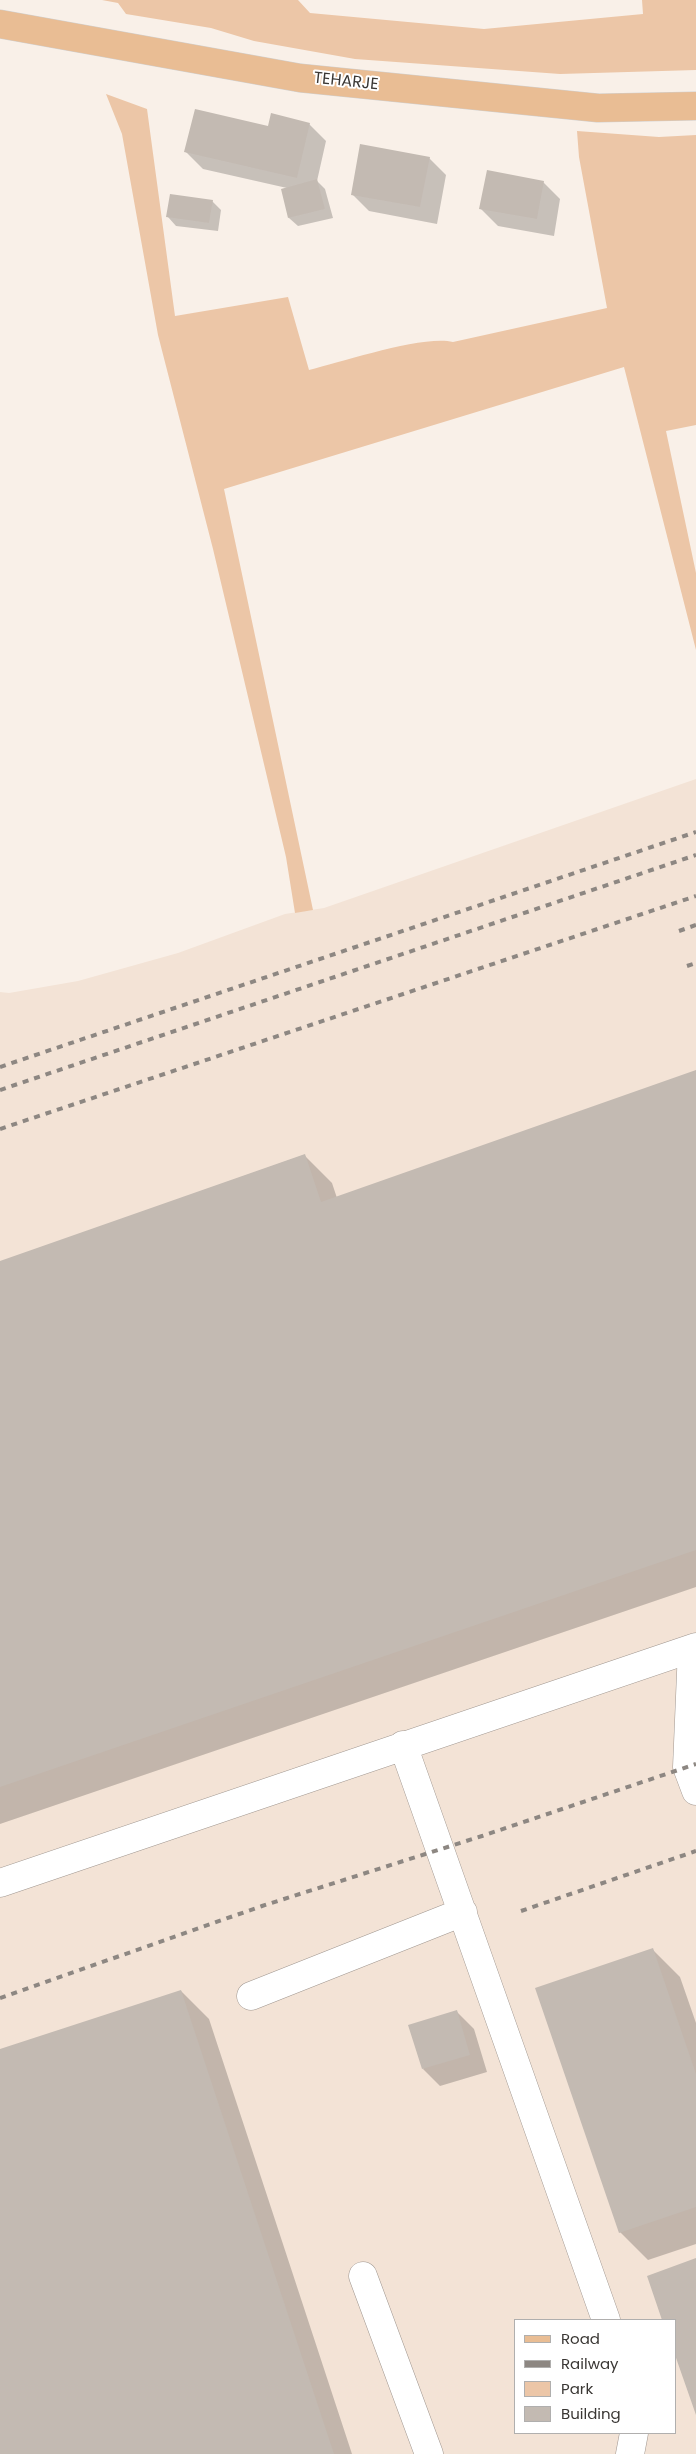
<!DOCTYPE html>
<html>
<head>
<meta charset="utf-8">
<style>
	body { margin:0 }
	#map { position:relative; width:696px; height:2454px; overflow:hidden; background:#f9f0e8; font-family:Poppins,sans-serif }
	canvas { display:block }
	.legend { position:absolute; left:514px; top:2319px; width:162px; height:115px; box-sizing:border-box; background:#fff; border:1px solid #b0afae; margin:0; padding:6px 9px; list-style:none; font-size:15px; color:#3a3734 }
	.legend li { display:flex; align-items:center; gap:10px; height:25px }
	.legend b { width:25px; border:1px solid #b0afae }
</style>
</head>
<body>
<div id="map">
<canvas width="696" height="2454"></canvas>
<ul class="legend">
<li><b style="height:6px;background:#e9bd94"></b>Road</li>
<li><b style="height:6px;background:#8d8782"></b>Railway</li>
<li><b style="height:14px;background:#ecc6a7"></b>Park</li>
<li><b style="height:14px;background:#c3bab2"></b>Building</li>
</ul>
</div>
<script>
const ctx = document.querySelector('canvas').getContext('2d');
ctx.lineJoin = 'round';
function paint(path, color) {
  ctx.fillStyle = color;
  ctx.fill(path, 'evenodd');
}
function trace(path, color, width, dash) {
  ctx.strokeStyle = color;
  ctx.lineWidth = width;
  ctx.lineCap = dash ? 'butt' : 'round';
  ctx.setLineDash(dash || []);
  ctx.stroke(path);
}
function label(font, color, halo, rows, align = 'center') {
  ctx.font = font + ' Poppins,sans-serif';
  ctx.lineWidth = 4;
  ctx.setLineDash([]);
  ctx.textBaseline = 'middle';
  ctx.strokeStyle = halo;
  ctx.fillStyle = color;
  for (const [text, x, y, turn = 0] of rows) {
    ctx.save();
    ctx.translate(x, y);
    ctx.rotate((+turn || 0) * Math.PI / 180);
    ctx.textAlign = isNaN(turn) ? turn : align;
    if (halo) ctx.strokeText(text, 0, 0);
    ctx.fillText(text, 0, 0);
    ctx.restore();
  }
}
const built = new Path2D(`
	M696,779V2454H0V992L9,993L78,981L178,953L285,914L324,908ZM515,2320H675V2433H515Z`);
const green = new Path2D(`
	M102,0H298L310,13L484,29L643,14L642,0H696V70L560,74L355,59L254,41L211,28L126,14L118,3Z
	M106,94L147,109L175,316L288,297L309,370C343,362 422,335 453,342L607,308L579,157L577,131L659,137L696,135V425L666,431L696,573V650L624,367L224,489L313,910L295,913L286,857L213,549L158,335L122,134Z`);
const shadow = new Path2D(`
	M309,124L326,141L317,181L325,189L333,218L298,226L289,218L282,190L287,188L203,169L186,152L269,127Z
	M429,158L446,175L437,224L369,211L352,194Z
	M543,182L560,199L554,236L498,226L481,209Z
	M212,201L221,210L218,231L176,226L168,217Z
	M696,1072V1587L0,1824V1262L304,1155L332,1183L337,1198Z
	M652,1949L680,1977L696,2023V2244L648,2260L620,2232Z
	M181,1991L209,2019L352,2454H0V2051Z
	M457,2012L474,2029L487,2072L440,2086L423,2069Z`);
const building = new Path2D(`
	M195,109L268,126L271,113L310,123L297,178L184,152Z
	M360,144L430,157L420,207L351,195Z
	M487,170L544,181L537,219L479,209Z
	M317,179L325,209L288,218L281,189Z
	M170,194L213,200L209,223L166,217Z
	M696,1070V1550L0,1787V1261L305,1154L321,1202Z
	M653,1948L696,2074V2207L619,2233L535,1988Z
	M181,1990L334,2454H0V2049Z
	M457,2010L470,2055L422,2069L408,2025Z
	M696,2258V2415L675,2355V2320H662L647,2276Z`);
const minor = new Path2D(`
	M692,1649L687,1767L696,1791
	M403,1745L606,2320
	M0,1883L696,1647
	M251,1996L463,1912
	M363,2276L429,2454
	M630,2454L634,2433`);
const major = new Path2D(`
	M0,24L300,78L598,108L696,106`);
const rail = new Path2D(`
	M679,931L696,925
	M687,966L696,963
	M0,1067L696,832
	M0,1090L696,855
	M0,1129L696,896
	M521,1911L696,1851
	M0,1998L262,1906L482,1836L696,1764`);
const streetNames = [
	["TEHARJE",346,82,6]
];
paint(built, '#f3e3d6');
paint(green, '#ecc6a7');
paint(shadow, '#0003');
paint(building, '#c3bab2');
trace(minor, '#a09790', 29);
trace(major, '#d0cfce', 29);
trace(minor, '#fff', 28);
trace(major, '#e9bd94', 28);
trace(rail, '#8d8782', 4, [6, 6]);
label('16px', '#3a3734', '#fff', streetNames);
</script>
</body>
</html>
